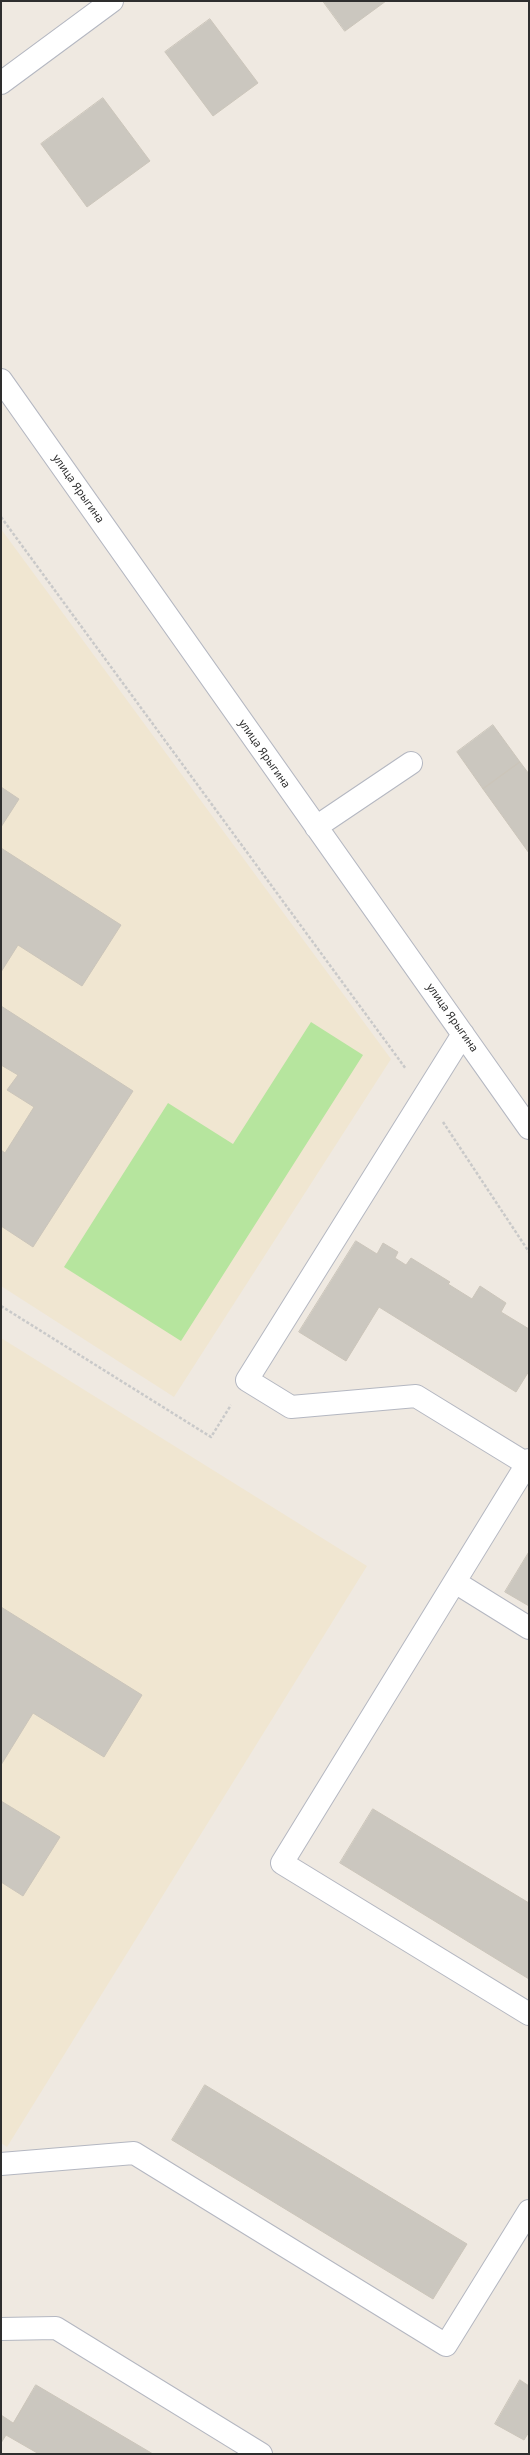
<!DOCTYPE html>
<html>
<head>
<meta charset="utf-8">
<style>
	body { margin:0 }
	#map { position:relative; width:530px; height:2455px; overflow:hidden; background:#efe9e1; font-family:"Noto Sans",sans-serif }
	canvas { display:block }
	.frame { position:absolute; inset:0; border:2px solid #2e2e2e; pointer-events:none }
</style>
</head>
<body>
<div id="map">
<canvas width="530" height="2455"></canvas>
<div class="frame"></div>
</div>
<script>
const ctx = document.querySelector('canvas').getContext('2d');
ctx.lineJoin = 'round';
function paint(path, color) {
  ctx.fillStyle = color;
  ctx.fill(path, 'evenodd');
}
function trace(path, color, width, dash) {
  ctx.strokeStyle = color;
  ctx.lineWidth = width;
  ctx.lineCap = dash ? 'butt' : 'round';
  ctx.setLineDash(dash || []);
  ctx.stroke(path);
}
function label(font, color, halo, rows, align = 'center') {
  ctx.font = font + ' "Noto Sans",sans-serif';
  ctx.lineWidth = 3;
  ctx.setLineDash([]);
  ctx.textBaseline = 'middle';
  ctx.strokeStyle = halo;
  ctx.fillStyle = color;
  for (const [text, x, y, turn = 0] of rows) {
    ctx.save();
    ctx.translate(x, y);
    ctx.rotate((+turn || 0) * Math.PI / 180);
    ctx.textAlign = isNaN(turn) ? turn : align;
    if (halo) ctx.strokeText(text, 0, 0);
    ctx.fillText(text, 0, 0);
    ctx.restore();
  }
}
const education = new Path2D(`
	M1,529L391,1059L174,1397L1,1286Z
	M1,1338L367,1566L7,2147L1,2143Z`);
const green = new Path2D(`
	M311,1022L363,1055L181,1341L64,1267L168,1103L233,1144Z`);
const building = new Path2D(`
	M323,1H386L345,31Z
	M210,19L258,83L213,116L165,52Z
	M103,98L150,161L87,207L41,144Z
	M493,725L520,762L483,789L457,752Z
	M520,762L529,774V853L483,789Z
	M1,787L19,799L1,827Z
	M1,848L121,925L82,986L18,945L1,972Z
	M1,1006L133,1091L33,1247L1,1226V1150L5,1153L34,1107L7,1090L18,1075L1,1065Z
	M356,1241L377,1254L383,1243L398,1252L395,1258L406,1265L411,1258L450,1282L448,1284L472,1299L480,1286L506,1303L501,1312L529,1329V1371L516,1392L379,1307L346,1361L299,1332Z
	M529,1552V1606L505,1592Z
	M1,1607L142,1695L104,1757L33,1713L1,1765Z
	M1,1801L60,1837L23,1896L1,1882Z
	M373,1809L529,1903V1979L340,1863Z
	M205,2085L467,2244L433,2299L172,2140Z
	M520,2380L529,2386V2432L524,2440L495,2424Z
	M36,2385L153,2454H39L6,2435L1,2443V2415L13,2423Z`);
const path = new Path2D(`
	M1,517L406,1069
	M443,1122L529,1252
	M1,1306L211,1437L231,1405`);
const minor = new Path2D(`
	M1,83L112,1
	M1,380L529,1128
	M316,827L411,763
	M463,1034L247,1380L291,1407L416,1396L527,1464L529,1460
	M527,1464L282,1863L529,2014
	M455,1582L529,1628
	M1,2164L134,2153L446,2345L529,2211
	M1,2329L56,2328L261,2454`);
const streetNames = [
	["улица Ярыгина",78,489,55],
	["улица Ярыгина",264,754,55],
	["улица Ярыгина",452,1018,55]
];
paint(education, '#f0e6d1');
paint(green, '#b6e59e');
paint(building, '#cbc7bf');
trace(building, '#cbc5ba', 1);
trace(minor, '#b4b7c1', 24);
trace(path, '#c9c9c9', 2.5, [3, 2]);
trace(minor, '#fff', 22);
label('11px', '#2e2e2e', '#fff', streetNames);
</script>
</body>
</html>
